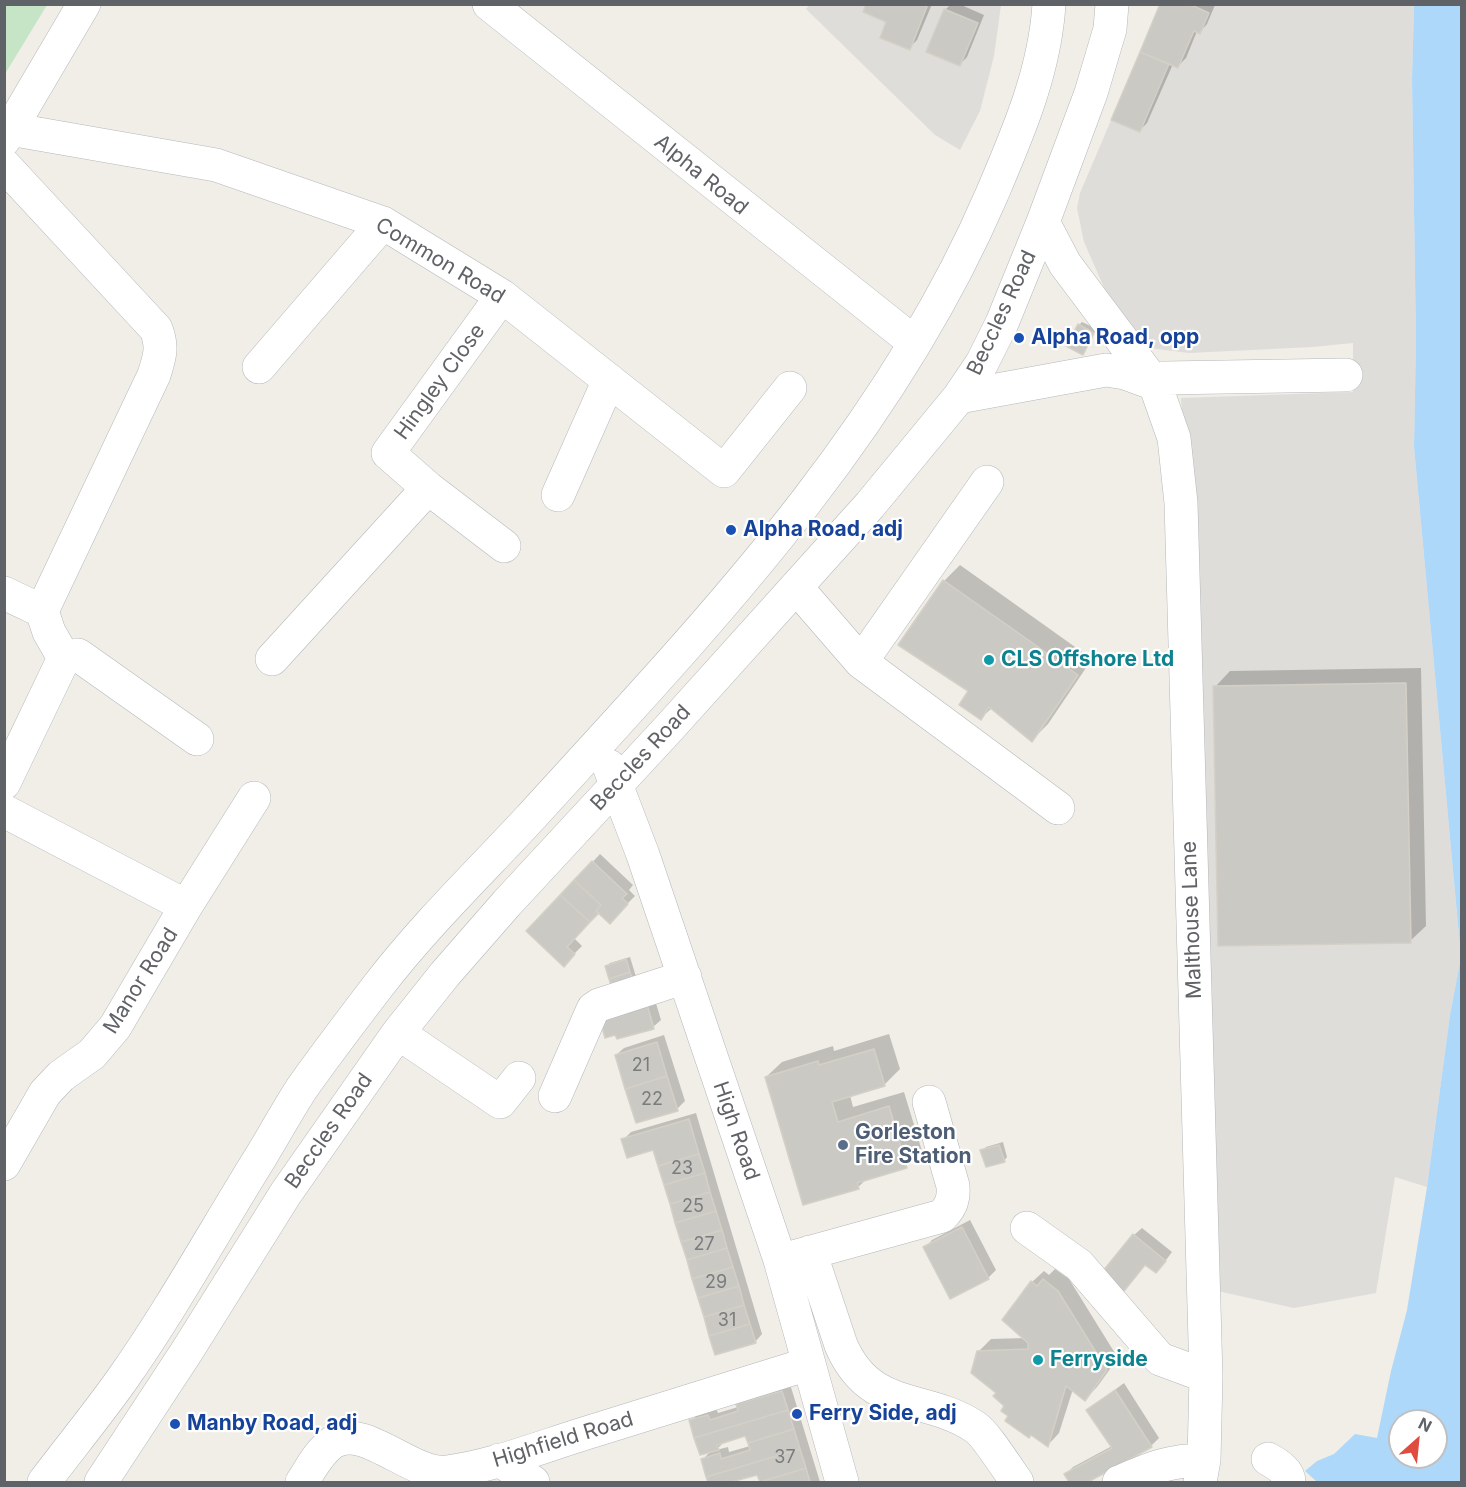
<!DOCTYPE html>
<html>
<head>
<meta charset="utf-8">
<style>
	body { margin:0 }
	#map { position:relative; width:1466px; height:1487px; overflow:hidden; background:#f0eee7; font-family:Inter,sans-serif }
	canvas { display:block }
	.frame { position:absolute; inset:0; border:6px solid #5f6266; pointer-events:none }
	.north { position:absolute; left:1388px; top:1409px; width:60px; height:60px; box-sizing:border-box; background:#fff; border:2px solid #bfc0c2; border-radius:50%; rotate:27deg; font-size:16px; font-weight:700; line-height:24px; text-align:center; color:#5f6266 }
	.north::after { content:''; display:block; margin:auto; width:21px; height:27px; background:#de4d3f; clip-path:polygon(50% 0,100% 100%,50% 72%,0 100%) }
</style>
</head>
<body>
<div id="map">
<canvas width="1466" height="1487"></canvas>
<div class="frame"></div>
<div class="north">N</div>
</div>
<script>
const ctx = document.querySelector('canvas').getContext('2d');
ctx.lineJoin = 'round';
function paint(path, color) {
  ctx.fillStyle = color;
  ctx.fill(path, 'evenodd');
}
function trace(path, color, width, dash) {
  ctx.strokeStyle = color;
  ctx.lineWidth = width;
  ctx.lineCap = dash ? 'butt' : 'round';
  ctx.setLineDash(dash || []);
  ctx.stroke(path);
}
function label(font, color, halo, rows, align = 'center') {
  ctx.font = font + ' Inter,sans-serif';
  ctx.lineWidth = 4.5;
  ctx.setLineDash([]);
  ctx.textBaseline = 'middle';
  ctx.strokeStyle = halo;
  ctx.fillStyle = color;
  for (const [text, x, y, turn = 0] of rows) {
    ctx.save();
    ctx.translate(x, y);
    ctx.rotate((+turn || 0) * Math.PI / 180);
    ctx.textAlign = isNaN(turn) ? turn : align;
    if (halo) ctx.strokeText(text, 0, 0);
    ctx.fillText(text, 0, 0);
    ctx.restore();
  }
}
const industrial = new Path2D(`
	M810,4L1001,5L994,56L980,111L960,150L935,135L806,9Z
	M1160,5H1414L1412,79L1416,340L1414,447L1461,957L1450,1015L1427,1187L1395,1177L1376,1293L1294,1308L1213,1290L1190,530L1181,398L1353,392V343L1313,347L1189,353L1149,348L1106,292L1084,242L1077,208L1080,193Z`);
const green = new Path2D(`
	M5,4L47,5L5,74L4,5Z`);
const water = new Path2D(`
	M1414,5H1462L1461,1482H1317L1305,1471L1317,1461L1334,1454L1355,1434L1377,1438L1391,1371L1407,1310L1427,1187L1450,1015L1461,957L1414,447L1416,340L1412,79ZM1400,1421H1436V1457H1400Z`);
const shadow = new Path2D(`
	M867,4H932L917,40L909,48L888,21Z
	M951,4H959L984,15L967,57L960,64L945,10Z
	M1162,4L1215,5L1207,24L1200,32L1197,31L1186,58L1178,66L1173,64L1147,123L1140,130Z
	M1082,322L1097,329L1082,353L1079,325Z
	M960,565L1092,659L1048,724L1032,740L992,708L981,718L970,691L944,581Z
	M1421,668L1426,926L1410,941L1215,687L1230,671Z
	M600,854L633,885L629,890L635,896L610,921L599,911L574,938L582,946L564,964L529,931Z
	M630,957L637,980L606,966L610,963Z
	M652,990L661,1020L653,1027L616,1033Z
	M889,1034L900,1069L884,1085L850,1095L853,1107L904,1092L922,1151L906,1166L868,1178L858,1187L766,1077L782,1062L833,1046L834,1051Z
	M664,1035L685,1101L677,1109L616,1055L624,1048Z
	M696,1113L762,1334L755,1342L654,1148L623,1140L631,1132Z
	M1003,1142L1007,1157L1004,1161L982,1151L986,1147Z
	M970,1220L996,1270L988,1278L925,1248L932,1240Z
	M1142,1228L1172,1252L1163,1264L1134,1235Z
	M1055,1269L1069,1279L1118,1358L1097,1387L1085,1399L1073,1389L1059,1433L1048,1445L1010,1416L979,1351L991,1339L1025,1338L1032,1282L1044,1271L1049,1275Z
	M1124,1383L1159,1438L1151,1446L1085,1482H1071L1066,1474L1073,1467L1112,1446L1088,1410Z
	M790,1384L820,1482H761L758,1473L738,1479L734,1482H709L702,1460L712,1450L691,1421L699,1413L716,1408L718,1413L738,1407V1405L745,1397ZM746,1434L750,1446L729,1452L728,1447L716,1450L726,1440Z`);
const building = new Path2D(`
	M866,4H928L910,50L880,38L886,22L863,12Z
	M1160,4H1189L1209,13L1200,34L1194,31L1178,68L1140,52Z
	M944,9L978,23L960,66L926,52Z
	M1140,52L1169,64L1140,132L1111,120Z
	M1078,324L1094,333L1083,355L1066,346Z
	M943,580L1078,675L1032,742L989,707L981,720L959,705L968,691L898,645Z
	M1406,683L1411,943L1218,946L1213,686Z
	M592,861L627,894L622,898L628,904L610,924L596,911L601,905L574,880Z
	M574,880L601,905L596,911L599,913L590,922L560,895Z
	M560,895L590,922L567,947L575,954L564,967L526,931Z
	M626,959L630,972L609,979L605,966Z
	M630,972L634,984L613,991L609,979Z
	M645,997L654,1029L617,1039L615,1035L605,1038L599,1016Z
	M657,1042L667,1076L625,1089L615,1055Z
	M874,1049L885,1086L832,1102L838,1122L889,1106L907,1168L857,1183L859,1189L803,1205L765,1077L818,1061L819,1065Z
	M667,1076L678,1111L636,1123L625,1089Z
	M689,1119L699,1154L658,1166L653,1150L627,1158L621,1139Z
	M999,1145L1005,1162L986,1167L980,1150Z
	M699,1154L705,1173L664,1185L658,1166Z
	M705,1173L710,1192L670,1204L664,1185Z
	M710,1192L716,1211L675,1223L670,1204Z
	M716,1211L722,1230L681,1242L675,1223Z
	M962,1227L989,1279L950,1299L923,1247Z
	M722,1230L727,1248L687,1260L681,1242Z
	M1133,1234L1166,1261L1156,1273L1145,1265L1116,1301L1094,1282Z
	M727,1248L733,1267L692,1279L687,1260Z
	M733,1267L739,1286L698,1298L692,1279Z
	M1043,1279L1058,1291L1107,1370L1085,1401L1066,1386L1048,1447L1031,1435L1029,1438L1005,1421L1008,1416L1001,1411L1004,1406L993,1396L996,1393L971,1373L977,1351L1028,1349V1343L1002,1320L1031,1281L1037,1286Z
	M739,1286L744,1305L704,1317L698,1298Z
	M744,1305L750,1324L709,1336L704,1317Z
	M750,1324L756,1343L715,1355L709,1336Z
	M1115,1390L1152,1447L1088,1482H1069L1064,1474L1112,1448L1086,1410Z
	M782,1391L788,1410L694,1438L689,1420L708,1415L710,1420L738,1411L736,1404Z
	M788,1410L794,1429L748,1443L745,1436L717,1445L719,1450L700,1455L694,1438Z
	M794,1429L800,1449L706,1477L701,1459L720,1453L721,1459L750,1450L748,1443Z
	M800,1449L806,1468L760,1482L757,1475L731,1482H708L706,1477Z
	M806,1468L810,1482H760Z`);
const minor = new Path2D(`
	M489,4L915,343
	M4,128L216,165L383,223L502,296L724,471L790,388
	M4,140L84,4
	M4,165L156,329C163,347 160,356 154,375L42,611
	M1043,222L1065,264L1155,384L1174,438L1181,503L1206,1376L1204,1460L1200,1482
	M502,296L388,453L428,488L504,546
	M259,367L383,223
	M1155,384L1165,378L1346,375
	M959,397L1106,370L1125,373L1155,384
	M558,495L609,380
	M796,587L861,662L1058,808
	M4,593L42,611L49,632L64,658L4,783
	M64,658L78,655L197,739
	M272,659L428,488
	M861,662L987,482
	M609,766L643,855L780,1260L842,1482
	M4,811L186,906
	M398,1033L500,1102L519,1078
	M555,1096L593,1009L599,1005L685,977
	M4,1164L45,1093L61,1076L92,1054L115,1027L186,906L254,798
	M1027,1228L1079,1265L1160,1359L1206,1376
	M810,1252L841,1345C870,1413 926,1394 975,1427C985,1433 1009,1471 1017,1482
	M790,1258L942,1216C951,1207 954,1199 953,1186L929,1102
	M1268,1459C1277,1464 1289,1471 1289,1482
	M499,1460L533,1482
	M44,1482C69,1449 96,1416 121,1381C171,1310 214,1232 260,1158C274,1135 287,1111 302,1088C326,1054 352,1020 378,986C424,926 479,873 530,818C705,626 888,437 992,194C1018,133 1045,71 1049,4
	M101,1482L187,1351L286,1193L398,1033L445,974L507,903L670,727L870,505L959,397L982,363L1002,323L1043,222L1091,93L1110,29L1112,4
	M302,1482C310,1470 319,1452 332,1443C363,1421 412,1477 447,1472C493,1466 538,1448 583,1434C658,1411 733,1387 808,1364
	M1119,1482C1150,1469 1169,1460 1204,1460`);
const markers = [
	[1019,338,6,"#1a4fb4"],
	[731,530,6,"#1a4fb4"],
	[989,660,6,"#0f9aa8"],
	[843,1145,6,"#5c6f8a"],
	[1038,1360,6,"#0f9aa8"],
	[797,1414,6,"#1a4fb4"],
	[175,1424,6,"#1a4fb4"]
];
const numberNames = [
	["21",641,1066],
	["22",652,1100],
	["23",682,1169],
	["25",693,1207],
	["27",704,1245],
	["29",716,1283],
	["31",727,1321],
	["37",785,1458]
];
const streetNames = [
	["Alpha Road",701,175,39],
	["Common Road",440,261,31],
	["Beccles Road",1002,313,-65],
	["Hingley Close",440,382,-54],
	["Beccles Road",641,758,-47],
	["Malthouse Lane",1192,920,-92],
	["Manor Road",141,981,-58],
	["Beccles Road",329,1131,-55],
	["High Road",736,1131,71],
	["Highfield Road",563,1440,-17]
];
const transitNames = [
	["Alpha Road, opp",1031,338],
	["Alpha Road, adj",743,530],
	["Ferry Side, adj",809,1414],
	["Manby Road, adj",187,1424]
];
const cultureNames = [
	["CLS Offshore Ltd",1001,660],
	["Ferryside",1050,1360]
];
const serviceNames = [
	["Gorleston",855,1133],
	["Fire Station",855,1157]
];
paint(industrial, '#dfddd9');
paint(green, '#c6e5c6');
paint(water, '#aed8f9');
paint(shadow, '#0003');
paint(building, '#cbc9c4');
trace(building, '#d4d0c6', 1.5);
trace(minor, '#b4b7bb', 34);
trace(minor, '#fff', 33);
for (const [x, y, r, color] of markers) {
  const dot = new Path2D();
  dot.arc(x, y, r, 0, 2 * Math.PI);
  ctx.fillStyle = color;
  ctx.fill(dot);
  trace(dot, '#fff', 2);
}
label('18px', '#7a7c7e', null, numberNames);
label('21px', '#5f6266', '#fff', streetNames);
label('bold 21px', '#164399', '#fff', transitNames, 'left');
label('bold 21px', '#0d838f', '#fff', cultureNames, 'left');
label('bold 21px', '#4e5e75', '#fff', serviceNames, 'left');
</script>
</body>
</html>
